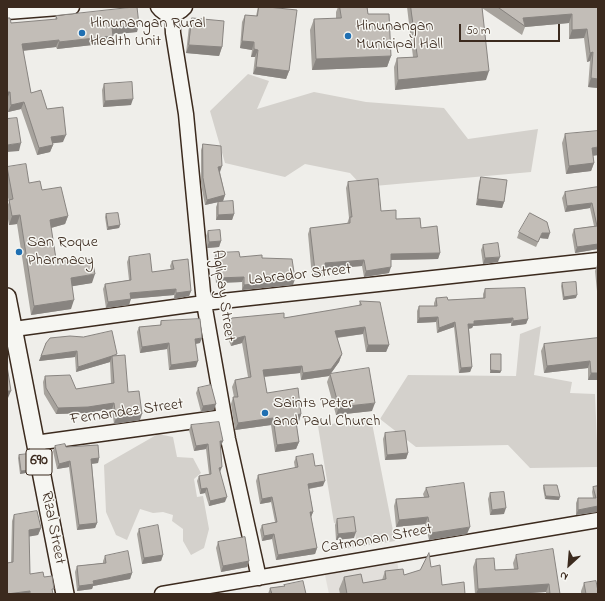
<!DOCTYPE html>
<html>
<head>
<meta charset="utf-8">
<style>
	body { margin:0 }
	#map { position:relative; width:605px; height:601px; overflow:hidden; background:#efeeea; font-family:"Indie Flower",sans-serif }
	canvas { display:block }
	.frame { position:absolute; inset:0; border:8px solid #3b2a1e; pointer-events:none }
	.north { position:absolute; left:549px; top:545px; width:40px; height:40px; -webkit-text-stroke:3px #f6f6f2; paint-order:stroke; rotate:206deg; font-size:11px; font-weight:700; line-height:16px; text-align:center; color:#3b2a1e }
	.north::after { content:''; display:block; margin:auto; width:14px; height:18px; background:#3b2a1e; clip-path:polygon(50% 0,100% 100%,50% 72%,0 100%) }
	.scale { position:absolute; left:459px; top:24px; width:101px; height:18px; box-sizing:border-box; border:2px solid #3b2a1e; border-top:0; padding-left:5px; font-size:12px; line-height:14px; white-space:nowrap; color:#3b2a1e; -webkit-text-stroke:3px #f6f6f2; paint-order:stroke }
</style>
</head>
<body>
<div id="map">
<canvas width="605" height="601"></canvas>
<div class="frame"></div>
<div class="north">N</div>
<div class="scale">50 m</div>
</div>
<script>
const ctx = document.querySelector('canvas').getContext('2d');
ctx.lineJoin = 'round';
function paint(path, color) {
  ctx.fillStyle = color;
  ctx.fill(path, 'evenodd');
}
function trace(path, color, width, dash) {
  ctx.strokeStyle = color;
  ctx.lineWidth = width;
  ctx.lineCap = dash ? 'butt' : 'round';
  ctx.setLineDash(dash || []);
  ctx.stroke(path);
}
function label(font, color, halo, rows, align = 'center') {
  ctx.font = font + ' "Indie Flower",sans-serif';
  ctx.lineWidth = 3;
  ctx.setLineDash([]);
  ctx.textBaseline = 'middle';
  ctx.strokeStyle = halo;
  ctx.fillStyle = color;
  for (const [text, x, y, turn = 0] of rows) {
    ctx.save();
    ctx.translate(x, y);
    ctx.rotate((+turn || 0) * Math.PI / 180);
    ctx.textAlign = isNaN(turn) ? turn : align;
    if (halo) ctx.strokeText(text, 0, 0);
    ctx.fillText(text, 0, 0);
    ctx.restore();
  }
}
const built = new Path2D(`
	M397,561L403,594H329L325,575Z`);
const green = new Path2D(`
	M248,74L269,81L257,109L314,92L366,102L444,108L468,139L538,129L531,172L363,187L350,173L305,164L285,177L225,163L210,111Z
	M541,326L534,375L572,382L570,393L595,394L598,467L530,468L508,445L416,447L380,419L408,375L516,376L520,334Z
	M371,418L395,541L338,550V543L356,541L354,520L334,523L318,426Z
	M158,434L173,437L177,457L193,458L201,473L194,479L197,497L203,496L209,529L204,548L191,555L183,541V529L172,521L173,515L163,512L153,513L140,509L127,540L116,535L106,512L104,465Z`);
const minor = new Path2D(`
	M158,7C165,17 177,16 185,7
	M7,12L72,7
	M172,15L173,33L186,114L204,303L228,439L259,578
	M7,330L204,303L598,260
	M35,443L224,417
	M162,594L598,520`);
const major = new Path2D(`
	M7,297L65,594`);
const wall = new Path2D(`
	M258,7L289,71L286,79L253,74L255,57H251L252,50L240,48L242,22L245,15L256,16Z
	M338,7H367L368,14L391,56L387,67L312,70L310,30L314,19H336V12Z
	M407,7H598V88L588,87L590,61L587,62L584,38L569,39V23L525,27L522,35L482,8L486,80L395,90L394,67L397,58L413,57Z
	M56,16L137,32L113,34L110,43L57,49L56,47L23,51L31,93L47,109L63,142L52,143L53,145L50,152L37,155L21,109L8,112L7,99V18L11,23L55,20Z
	M192,18L222,47L219,56L186,53L189,26Z
	M104,84L131,105L103,107L102,90Z
	M565,134L598,155L593,156L594,163L591,171L566,174L562,143Z
	M203,144L220,172L225,195L223,201L219,202L234,214L232,220H216V207L218,202L205,205L201,184V150Z
	M7,167L29,183L42,190L68,216L65,224L51,228L56,259L69,263L92,283L72,286L71,309L31,315L17,224L9,225L7,213V207L9,202L7,193Z
	M481,177L504,202L502,208L476,205L479,182Z
	M348,182L381,211L396,219L421,228L440,253L438,259L391,260L389,273L364,277L362,266L326,269L324,276L312,277L308,234L310,228L347,224L349,218L346,188Z
	M598,187V249L575,253L572,235L574,229L594,226L590,208L565,212L562,198L565,192Z
	M106,214L120,225L119,228L107,230L105,217Z
	M208,231L221,241L219,247L207,248L206,236Z
	M519,232L548,239L540,238L536,247L517,238Z
	M483,245L498,262L483,264L481,250Z
	M216,253L240,257L262,258L293,285L242,290V282L216,283L214,258Z
	M129,257L152,272L171,270L170,266L172,261L191,291L189,296L174,299V295L130,299L129,305L106,308L103,289L105,284L129,280L127,262Z
	M598,262V291H597L595,271Z
	M562,283L576,298L563,300L561,286Z
	M485,289L528,319L526,324L511,326V323L473,326L472,328L469,329L472,367L470,372L459,373L454,327L437,333L436,322L417,323V311L419,306H434V303L436,298L448,300L483,298V294Z
	M360,301L389,345L386,352H366L363,334L337,338L342,354L339,362L329,376L301,380L300,373L264,377L267,393L301,414L299,421L296,422L299,442L296,449L275,452L271,425L235,430L231,404L233,397H234L232,387L235,380L248,377L242,343L231,346L225,331L227,324L284,318L359,306Z
	M161,321L200,343L196,344V367L169,370L167,349L140,353L137,332L139,327L160,325Z
	M598,338V380H588V368L544,373L541,351L544,344Z
	M46,343L117,356L128,392L140,420L114,424L112,409L86,413L56,414L44,394L43,382L45,376L76,389L111,384L110,362L76,372L75,357L39,361Z
	M491,354L501,371L500,373H490V357Z
	M330,374L372,411L336,415L327,382Z
	M198,388L214,410L201,412L196,393Z
	M191,425L223,441L220,446V472L225,502L209,506L205,493L200,494L197,481L199,476L209,474L206,449L194,451L189,430Z
	M385,433L408,453L406,459L385,460L383,439Z
	M55,446L66,447L99,458L98,463L92,464L97,523L95,528L77,530L69,467L57,469L53,451Z
	M19,455L31,472L20,474L18,458Z
	M296,457L315,466L323,486L309,489L313,512L311,517L317,548L315,554L276,560L272,539L262,541L260,530L262,525L275,522L271,502L260,504L256,481L258,475L295,468L294,462Z
	M544,485L559,500L545,499L543,488Z
	M598,486V512H597L576,515V503L578,498H593L592,492L593,487Z
	M426,488L467,534L429,540L425,524L396,527L394,506L396,499L424,497L423,494Z
	M490,493L504,514L490,515L488,499Z
	M14,515L41,528L38,535L29,536L30,574L44,577L53,594H7L11,563L12,521Z
	M337,519L354,538L336,540L335,525Z
	M139,529L163,555L161,561L142,564L137,534Z
	M218,542L247,567L221,572L216,548Z
	M516,555L560,594H546V592L515,594H475L473,567L476,559L495,570L514,569L513,563Z
	M105,556L132,573L130,579L93,586L92,589L77,591L75,572L77,566L103,563V561Z
	M431,567L442,585L465,594H340L339,589L344,577L363,583L382,580L385,571L404,575Z
	M584,583L598,594H581V591Z
	M284,585L306,594H268L270,588L284,586Z`);
const shadedWall = new Path2D(`
	M572,14L569,23L525,27V26L523,18Z
	M139,25L137,32L109,35L112,28Z
	M587,29L584,38L569,39L572,30Z
	M113,36L110,43L57,49L59,42Z
	M59,40L56,47L19,51L22,44Z
	M242,41L254,42L252,50L240,48Z
	M189,45L222,47L219,56L186,53Z
	M254,49L258,50L255,57H251Z
	M593,52L590,61L587,62L590,53Z
	M391,56L387,67L312,70L316,59Z
	M256,67L289,71L286,79L253,74Z
	M489,71L486,80L395,90L398,80Z
	M591,78L598,79V88L588,87Z
	M7,92H10L7,99Z
	M133,99L131,105L103,107L105,101Z
	M24,102L21,109L8,112L11,105Z
	M66,135L63,142L48,144L51,137Z
	M21,143L19,151L7,152V145Z
	M53,145L50,152L37,155L39,148Z
	M598,147V155L589,156L592,148Z
	M594,163L591,171L566,174L569,166Z
	M222,166L220,172H216L218,167Z
	M225,195L223,201L205,205L207,200Z
	M478,199L504,202L502,208L476,205Z
	M592,203L590,208L565,212L567,206Z
	M234,214L232,220H216L218,215Z
	M20,215L17,224L9,225L12,216Z
	M68,216L65,224L47,229L50,220Z
	M120,225L119,228L107,230L108,227Z
	M542,233H550L548,239L540,238L536,247Z
	M221,241L219,247L207,248L209,242Z
	M598,244V249L575,253L577,247Z
	M440,253L438,259L388,260L391,254Z
	M500,257L498,262L483,264L485,258Z
	M364,260L362,266L323,269L325,263Z
	M391,267L389,273L364,277L366,271Z
	M326,270L324,276L312,277L315,271Z
	M95,274L92,283L68,287L71,278Z
	M244,277L242,282L216,283L218,278Z
	M295,279L293,285L242,290L244,285Z
	M176,289L174,295L128,299L130,293Z
	M191,291L189,296L174,299L176,293Z
	M577,295L576,298L563,300L564,297Z
	M131,299L129,305L106,308L108,302Z
	M74,300L71,309L31,315L34,306Z
	M438,317L436,322L417,323L419,318Z
	M513,318L511,323L473,326L472,328L466,329L468,324L474,321Z
	M528,319L526,324L511,326L513,321Z
	M455,322L454,327L437,333L439,328Z
	M365,327L363,334L333,338L335,331Z
	M245,336L242,343L231,346L234,339Z
	M202,338L200,343L193,344L195,339Z
	M169,343L167,349L140,353L142,347Z
	M368,345H389L386,352H366Z
	M77,351L75,357L39,361L41,356Z
	M342,354L339,362L329,376L301,380L303,373Z
	M112,356L110,362L76,372L78,367Z
	M198,361L196,367L169,370L171,365Z
	M590,361L588,368L544,373L547,366Z
	M302,366L300,373L260,377L263,370Z
	M472,367L470,372L459,373L461,368Z
	M491,370L501,371L500,373H490Z
	M591,373H598V380H588Z
	M7,391H11L8,398H7Z
	M114,403L112,409L86,413L56,414L58,408Z
	M375,403L372,411L336,415L339,407Z
	M216,404L214,410L201,412L203,406Z
	M142,414L140,420L114,424L116,418Z
	M301,414L299,421L292,422L295,415Z
	M273,418L271,425L235,430L238,423Z
	M220,441H223L221,446H218Z
	M299,442L296,449L275,452L277,445Z
	M208,444L206,449L194,451L196,446Z
	M408,453L406,459L385,460L387,455Z
	M99,458L98,463L89,464L91,459Z
	M70,461L69,467L57,469L59,464Z
	M222,467L220,472L219,468Z
	M32,470L31,472L20,474L21,471Z
	M325,481L323,486L306,489L308,484Z
	M207,488L205,493L200,494L201,489Z
	M546,496L560,497L559,500L545,499Z
	M227,497L225,502L209,506L210,501Z
	M272,497L271,502L260,504L262,499Z
	M598,506L597,512L576,515L578,510Z
	M506,508L504,514L490,515L492,510Z
	M310,512H313L311,517L308,518Z
	M428,517L425,524L396,527L399,520Z
	M97,523L95,528L77,530L79,525Z
	M470,527L467,534L429,540L431,533Z
	M41,528L38,535L27,537L29,530Z
	M356,532L354,538L336,540L338,534Z
	M274,534L272,539L262,541L264,536Z
	M317,548L315,554L276,560L278,555Z
	M163,555L161,561L142,564L144,558Z
	M249,561L247,567L221,572L223,566Z
	M132,573L130,579L93,586L92,589L77,591L79,586L93,581Z
	M549,584L546,592L515,594H476L478,589Z
	M30,591L29,594H7Z`);
const building = new Path2D(`
	M137,7L139,25L112,28L113,36L59,42V40L22,44L31,93L41,90L47,109L63,107L66,135L51,137L53,145L39,148L24,102L11,105L10,92H7V18H10L11,23L57,19L56,16Z
	M259,7H268L297,10L289,71L256,67L258,50L254,49V42L242,41L245,15L257,16Z
	M340,7H367L368,14H389L391,56L316,59L314,19L341,18Z
	M411,7H482L489,71L398,80L397,58L417,57Z
	M498,7H598V79L591,78L593,52L590,53L587,29L572,30V14L523,18L525,26Z
	M192,18L224,21L222,47L189,45Z
	M132,82L133,99L105,101L104,84Z
	M17,118L21,143L7,145V119Z
	M598,131V147L592,148L594,163L569,166L565,134Z
	M203,144L221,146L222,166L218,167L225,195L207,200L203,178Z
	M26,164L29,183L40,181L42,190L61,187L68,216L50,220L56,259L68,257L69,263L92,259L95,274L71,278L74,300L34,306L20,215L12,216L9,200L13,199L7,167Z
	M481,177L507,180L504,202L478,199Z
	M378,179L381,211L396,210V219L420,218L421,228L437,226L440,253L391,254V267L366,271L364,260L325,263L326,270L315,271L310,228L350,223V217H352L348,182Z
	M598,187V244L577,247L574,229L597,226L592,203L567,206L565,192Z
	M233,201L234,214L218,215V202Z
	M118,213L120,225L108,227L106,214Z
	M530,213L547,222L550,233H542L538,242L519,232Z
	M220,230L221,241L209,242L208,231Z
	M498,243L500,257L485,258L483,245Z
	M239,252L240,257L262,255V258L292,259L295,279L244,285V277L218,278L216,253Z
	M150,254L152,272L174,269L172,261L188,259L191,291L176,293V289L130,293L131,299L108,302L105,284L131,280L129,257Z
	M576,282L577,295L564,297L562,283Z
	M525,288L528,319L513,321V318L474,321V324H468L472,367L461,368L455,322L439,328L438,317L419,318V306H437L436,298L447,297L448,300L485,298V289Z
	M360,301L380,302L389,345H368L365,327L335,331L342,354L331,369L303,373L302,366L263,370L267,393L298,388L301,414L295,415L299,442L277,445L273,418L238,423L233,397H238L235,380L251,377L245,336L234,339L227,324L232,318L284,313V318L361,305Z
	M200,319L202,338L195,339L198,361L171,365L169,343L142,347L139,327L161,325V321Z
	M112,331L117,354L112,356L125,355L128,392L139,391L142,414L116,418L114,403L88,407L58,408L46,388L45,376L70,375L76,389L114,383L112,356L78,367L77,351L41,356L46,343L50,338L70,336L83,337Z
	M598,338V373H591L590,361L547,366L544,344Z
	M491,354H501V371L491,370Z
	M7,366L11,391H7Z
	M369,368L375,403L339,407L330,374Z
	M211,385L216,404L203,406L198,388Z
	M219,422L223,441H220L222,467L219,468L227,497L210,501L207,488L201,489L199,476L211,474L208,444L196,446L191,425Z
	M405,431L408,453L387,455L385,433Z
	M65,444L66,447L98,445L99,458L91,459L97,523L79,525L70,461L59,464L55,446Z
	M29,454L32,470L21,471L19,455Z
	M313,454L315,466L322,465L325,481L308,484L313,512H310L317,548L278,555L274,534L264,536L262,525L277,522L272,497L262,499L258,475L298,467L296,457Z
	M464,483L470,527L431,533L428,517L399,520L396,499L429,497L426,488Z
	M544,485H557L560,497L546,496Z
	M598,486V506L578,510V498H596L593,487Z
	M504,492L506,508L492,510L490,493Z
	M37,511L41,528L29,530L30,574L43,572L44,577L52,576L54,589H52L53,594H30V591L7,594V563L13,562L14,515Z
	M354,517L356,532L338,534L337,519Z
	M158,525L163,555L144,558L139,529Z
	M245,537L249,561L223,566L218,542Z
	M553,549L560,594H550L549,584L478,589L476,559L494,558L495,570L518,569L516,555Z
	M128,551L132,573L93,581L94,584L79,586L77,566L106,563L105,556Z
	M429,553L431,567L440,565L442,585L464,582L465,594H347L344,577L361,574L363,583L386,579L385,571L403,569L404,575L420,570Z
	M303,581L306,594H272L270,588L285,586L284,585Z
	M596,581L598,591V594H586L584,583Z`);
const markers = [
	[82,33,4,"#1f6fb2"],
	[348,36,4,"#1f6fb2"],
	[19,252,4,"#1f6fb2"],
	[265,413,4,"#1f6fb2"]
];
const shields = [
	[39,462,26]
];
const shieldNames = [
	["690",39,462]
];
const poiNames = [
	["Hinunangan Rural",90,24],
	["Health Unit",90,42],
	["Hinunangan",356,27],
	["Municipal Hall",356,45],
	["San Roque",27,243],
	["Pharmacy",27,261],
	["Saints Peter",273,404],
	["and Paul Church",273,422]
];
const streetNames = [
	["Labrador Street",300,276,-6],
	["Aglipay Street",222,296,82],
	["Fernandez Street",127,413,-8],
	["Rizal Street",52,528,79],
	["Catmonan Street",377,540,-10]
];
paint(built, '#e2dfdb');
paint(green, '#d4d1cc');
trace(minor, '#3b2a1e', 17);
trace(major, '#3b2a1e', 20);
trace(minor, '#f6f6f2', 14);
trace(major, '#f6f6f2', 17);
paint(wall, '#a7a39d');
paint(shadedWall, '#888480');
paint(building, '#c2bdb7');
trace(building, '#888480', 1);
for (const [x, y, r, color] of markers) {
  const dot = new Path2D();
  dot.arc(x, y, r, 0, 2 * Math.PI);
  ctx.fillStyle = color;
  ctx.fill(dot);
  trace(dot, '#f6f6f2', 1.5);
}
for (const [x, y, w] of shields) {
  const box = new Path2D();
  box.roundRect(x - w / 2, y - 13, w, 26, 3);
  ctx.fillStyle = '#f6f6f2';
  ctx.fill(box);
  trace(box, '#3b2a1e', 1);
}
label('bold 15px', '#3b2a1e', null, shieldNames);
label('16px', '#3b2a1e', '#f6f6f2', poiNames, 'left');
label('16px', '#3b2a1e', '#f6f6f2', streetNames);
</script>
</body>
</html>
